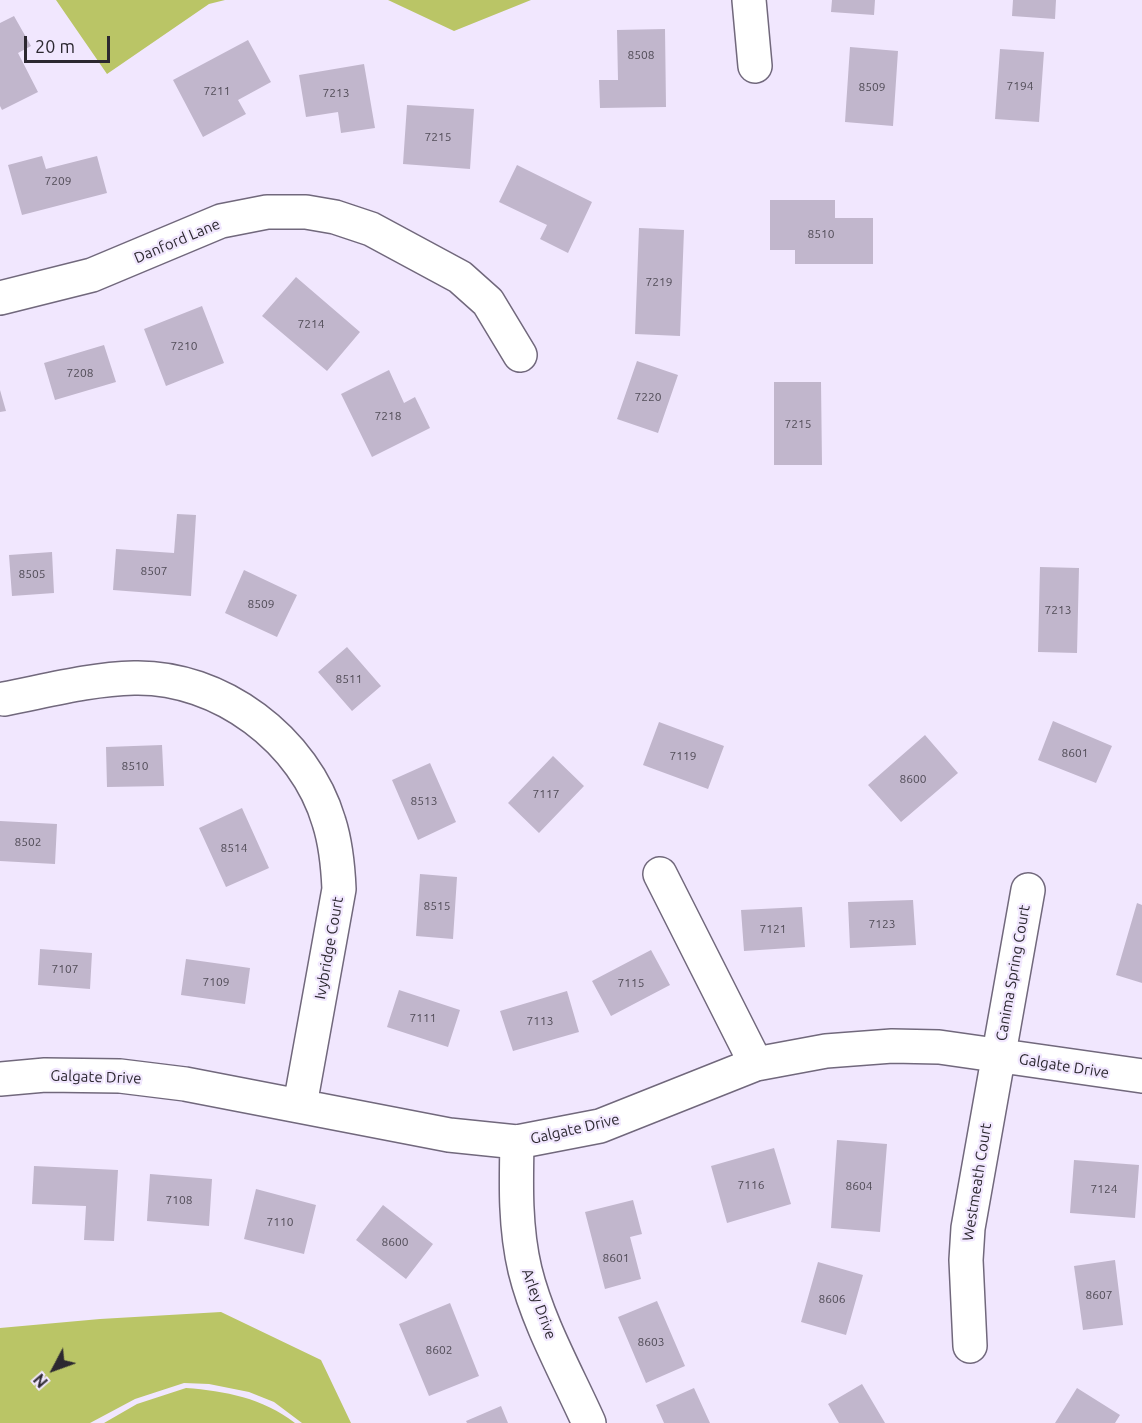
<!DOCTYPE html>
<html>
<head>
<meta charset="utf-8">
<style>
	body { margin:0 }
	#map { position:relative; width:1142px; height:1423px; overflow:hidden; background:#f1e7fe; font-family:Ubuntu,sans-serif }
	canvas { display:block }
	.north { position:absolute; left:24px; top:1339px; width:60px; height:60px; -webkit-text-stroke:4px #f1e7fe; paint-order:stroke; rotate:229deg; font-size:16px; font-weight:700; line-height:24px; text-align:center; color:#2c2830 }
	.north::after { content:''; display:block; margin:auto; width:21px; height:27px; background:#2c2830; clip-path:polygon(50% 0,100% 100%,50% 72%,0 100%) }
	.scale { position:absolute; left:24px; top:36px; width:86px; height:27px; box-sizing:border-box; border:3px solid #2c2830; border-top:0; padding-left:8px; font-size:18px; line-height:21px; white-space:nowrap; color:#2c2830; -webkit-text-stroke:4px #f1e7fe; paint-order:stroke }
</style>
</head>
<body>
<div id="map">
<canvas width="1142" height="1423"></canvas>
<div class="north">N</div>
<div class="scale">20 m</div>
</div>
<script>
const ctx = document.querySelector('canvas').getContext('2d');
ctx.lineJoin = 'round';
function paint(path, color) {
  ctx.fillStyle = color;
  ctx.fill(path, 'evenodd');
}
function trace(path, color, width, dash) {
  ctx.strokeStyle = color;
  ctx.lineWidth = width;
  ctx.lineCap = dash ? 'butt' : 'round';
  ctx.setLineDash(dash || []);
  ctx.stroke(path);
}
function label(font, color, halo, rows, align = 'center') {
  ctx.font = font + ' Ubuntu,sans-serif';
  ctx.lineWidth = 4.5;
  ctx.setLineDash([]);
  ctx.textBaseline = 'middle';
  ctx.strokeStyle = halo;
  ctx.fillStyle = color;
  for (const [text, x, y, turn = 0] of rows) {
    ctx.save();
    ctx.translate(x, y);
    ctx.rotate((+turn || 0) * Math.PI / 180);
    ctx.textAlign = isNaN(turn) ? turn : align;
    if (halo) ctx.strokeText(text, 0, 0);
    ctx.fillText(text, 0, 0);
    ctx.restore();
  }
}
const green = new Path2D(`
	M56,0H225L209,4L107,74Z
	M388,0H531L454,31Z
	M221,1312L321,1360L351,1423H302L274,1402L249,1392L209,1384L184,1383L135,1399L90,1423H0V1328L100,1319Z
	M186,1388C225,1391 263,1398 295,1423H104L137,1404Z`);
const building = new Path2D(`
	M832,0H875L874,15L831,12Z
	M1013,0H1056L1055,19L1012,16Z
	M14,16L31,46L18,53L38,92L2,110L0,106V23Z
	M665,29L666,107L600,108L599,80H618L617,30Z
	M248,40L271,82L238,100L246,114L203,137L173,80Z
	M850,47L898,51L893,126L845,122Z
	M1000,49L1044,52L1039,122L995,119Z
	M364,64L375,128L341,133L338,112L306,117L299,75Z
	M407,105L474,109L470,169L403,164Z
	M42,156L46,169L97,156L107,193L22,215L8,165Z
	M517,165L592,202L568,253L540,239L547,225L499,202Z
	M770,200H835V218H873V264H795V250H770Z
	M639,228L684,230L680,336L635,334Z
	M296,277L360,332L327,371L262,316Z
	M202,306L224,363L166,386L144,329Z
	M104,345L116,382L55,400L44,363Z
	M637,361L678,375L658,433L617,419Z
	M389,370L404,403L415,397L430,428L372,457L341,394Z
	M774,382H821L822,465H774Z
	M0,390L6,411L0,412Z
	M177,514L196,515L191,596L113,590L116,549L174,553Z
	M52,552L54,593L12,596L9,555Z
	M1040,567L1079,568L1077,653L1038,652Z
	M244,570L297,595L277,637L225,613Z
	M347,647L381,686L352,711L318,672Z
	M1053,721L1112,746L1096,783L1038,760Z
	M659,722L724,746L708,789L643,765Z
	M925,735L958,773L901,822L868,785Z
	M162,745L164,786L107,787L106,747Z
	M553,756L584,786L539,833L508,803Z
	M430,763L456,822L418,840L392,780Z
	M242,808L269,868L226,887L199,828Z
	M0,821L57,824L55,864L0,861Z
	M420,874L457,877L453,939L416,936Z
	M913,900L916,945L850,948L848,902Z
	M1137,903L1142,905V983L1116,975Z
	M802,907L805,947L744,951L741,910Z
	M40,949L92,953L90,989L38,985Z
	M651,950L670,985L611,1016L592,981Z
	M186,959L250,968L245,1004L181,995Z
	M399,990L460,1010L448,1047L387,1027Z
	M567,991L579,1032L513,1051L500,1011Z
	M837,1140L887,1144L880,1232L831,1228Z
	M774,1148L791,1204L727,1223L711,1166Z
	M1074,1160L1139,1165L1135,1218L1070,1213Z
	M34,1166L118,1170L114,1241L84,1240L86,1206L32,1204Z
	M150,1174L212,1179L209,1226L147,1221Z
	M256,1189L316,1205L304,1254L244,1239Z
	M633,1200L642,1234L630,1237L641,1279L605,1289L585,1212Z
	M383,1205L433,1244L406,1279L356,1240Z
	M1115,1260L1123,1325L1083,1330L1074,1266Z
	M818,1262L863,1275L846,1335L801,1322Z
	M657,1301L685,1366L646,1383L618,1317Z
	M450,1303L479,1376L429,1396L399,1324Z
	M862,1384L885,1423H839L828,1404Z
	M694,1388L710,1423H664L656,1405Z
	M1077,1388L1120,1415L1115,1423H1055Z
	M501,1406L508,1423H467L466,1421Z`);
const minor = new Path2D(`
	M749,0L755,66
	M0,298L92,275L221,221L267,212H306L335,217L371,229L460,277L488,302L520,355
	M4,699C46,691 90,679 134,678C220,676 305,740 329,822C336,844 338,866 339,889L300,1105
	M660,874L756,1064
	M0,1079L45,1075L120,1076L185,1084L449,1135L517,1142L600,1126L756,1064L826,1051L892,1046L939,1047L1142,1076
	M517,1142C516,1185 515,1228 525,1270C538,1323 567,1374 589,1423
	M970,1346L966,1260L968,1228L1028,890`);
const numberNames = [
	["8508",641,55],
	["7194",1020,86],
	["8509",872,87],
	["7211",217,91],
	["7213",336,93],
	["7215",438,137],
	["7209",58,181],
	["8510",821,234],
	["7219",659,282],
	["7214",311,324],
	["7210",184,346],
	["7208",80,373],
	["7220",648,397],
	["7218",388,416],
	["7215",798,424],
	["8507",154,571],
	["8505",32,574],
	["8509",261,604],
	["7213",1058,610],
	["8511",349,679],
	["8601",1075,753],
	["7119",683,756],
	["8510",135,766],
	["8600",913,779],
	["7117",546,794],
	["8513",424,801],
	["8502",28,842],
	["8514",234,848],
	["8515",437,906],
	["7123",882,924],
	["7121",773,929],
	["7107",65,969],
	["7109",216,982],
	["7115",631,983],
	["7111",423,1018],
	["7113",540,1021],
	["7116",751,1185],
	["8604",859,1186],
	["7124",1104,1189],
	["7108",179,1200],
	["7110",280,1222],
	["8600",395,1242],
	["8601",616,1258],
	["8607",1099,1295],
	["8606",832,1299],
	["8603",651,1342],
	["8602",439,1350]
];
const streetNames = [
	["Danford Lane",177,241,-23],
	["Ivybridge Court",329,948,-80],
	["Canima Spring Court",1013,973,-80],
	["Galgate Drive",1064,1066,9],
	["Galgate Drive",96,1077,2],
	["Galgate Drive",575,1129,-13],
	["Westmeath Court",977,1182,-81],
	["Arley Drive",539,1304,70]
];
paint(green, '#bac566');
paint(building, '#c1b6cc');
trace(minor, '#71687c', 36);
trace(minor, '#fff', 33);
label('12px', '#514c57', null, numberNames);
label('15px', '#2c2830', '#f1e7fe', streetNames);
</script>
</body>
</html>
